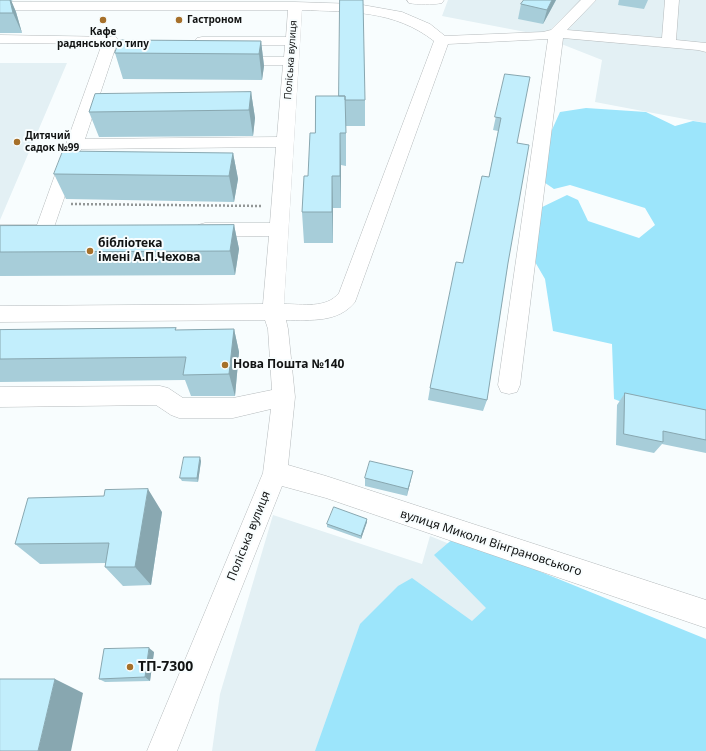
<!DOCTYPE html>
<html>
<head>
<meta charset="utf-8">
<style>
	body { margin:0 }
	canvas { display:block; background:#f8fdfe }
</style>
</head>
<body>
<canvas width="706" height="751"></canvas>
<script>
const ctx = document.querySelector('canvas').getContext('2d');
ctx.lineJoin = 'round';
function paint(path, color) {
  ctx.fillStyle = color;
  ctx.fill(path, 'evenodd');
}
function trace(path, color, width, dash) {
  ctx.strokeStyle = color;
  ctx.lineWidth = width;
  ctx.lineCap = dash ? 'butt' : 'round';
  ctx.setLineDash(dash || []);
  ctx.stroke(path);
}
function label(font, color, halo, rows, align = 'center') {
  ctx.font = font + ' "Noto Sans",sans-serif';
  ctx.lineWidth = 4;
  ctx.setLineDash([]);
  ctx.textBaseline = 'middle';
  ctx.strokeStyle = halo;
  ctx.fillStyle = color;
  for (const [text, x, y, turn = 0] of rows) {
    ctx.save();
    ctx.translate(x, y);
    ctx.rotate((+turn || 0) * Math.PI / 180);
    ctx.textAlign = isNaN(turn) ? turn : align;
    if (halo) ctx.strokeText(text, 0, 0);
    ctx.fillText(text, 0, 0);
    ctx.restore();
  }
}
const built = new Path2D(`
	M448,0H706V123L595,102L602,60L536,34L442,16Z
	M0,63H67L0,220Z
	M273,515L422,564L430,536L706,649V751H212L220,694Z`);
const green = new Path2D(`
	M586,108L646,112L675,126L693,121L706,123V434L614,399L612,344L553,331L545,279L524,243L536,210L567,195L578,200L588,221L639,238L655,225L645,208L570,185L554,189L532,174L560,112Z
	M455,537L706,639V751H315L360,624L398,586L412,578L472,621L486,608L434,555Z`);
const path = new Path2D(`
	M71,204L262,206`);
const minor = new Path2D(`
	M407,0H444L442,3C432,5 419,5 409,3Z
	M581,0H596L567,30L662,38L665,0H679L676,40L706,43V52L698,50L563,38L520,385L517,392L509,394L501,392L498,385L548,39L448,44L355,302C338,323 311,320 286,320L288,329L295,397L288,465L326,476L706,600V628L326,498L282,486L177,751H147L263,473L271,409L233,418H179L171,415L156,405L0,407V387L160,386L168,388L183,398H233L272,390L268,329L265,320L0,322V306L263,304L269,236L205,237L198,235L196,230L198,225L205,223H270L276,147L81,149L51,236L44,238L0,239V225H37L102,44L0,43V35L116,37L118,40L85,139L277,137L283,65H233L228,64L226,61L228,58L233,57H284L285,45H202L197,44L195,41L197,38L202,37H286L288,10H0V2H295L357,4L402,12L430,24L445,36L543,32L551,30ZM302,10C351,12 394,10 434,41L339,293C326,309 303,304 284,304Z`);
const wall = new Path2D(`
	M0,0H13L11,1L16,12L22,33H0Z
	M556,0L543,24L518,19L521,4Z
	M619,0H648L644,9L618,5Z
	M261,41L264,66L262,80L123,79L115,53Z
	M505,74L517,143L508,263L487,400L483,411L428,400L430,388L489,177L498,131L493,130Z
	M251,92L255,118L253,136L99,137L89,112Z
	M316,96L365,100V126H346V166L341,165V208H333V243H304L302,212L315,133Z
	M233,153L238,179L234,202L66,199L54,174Z
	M234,225L239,249L235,275L0,276V226Z
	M176,328V330L234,329L239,352L235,396H191L185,380L0,382V330Z
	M625,393L706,410V453L662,444L654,453L616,445L617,405Z
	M201,461L198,482L182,481L180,478Z
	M365,478L411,479L407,496L365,486Z
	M162,512L151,585L123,586L105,567L106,563L40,564L15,544Z
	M367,519V522L361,539L327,527V524Z
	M154,652L150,681L105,682L99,679Z`);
const shadedWall = new Path2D(`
	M10,0H11L16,12L22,33L13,13Z
	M552,0H556L543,24L547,10Z
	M261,41L264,66L262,80L259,54Z
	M251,92L255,118L253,136L249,110Z
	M340,133L341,165V208L340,176Z
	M233,153L238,179L234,202L229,176Z
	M332,176L333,208V243L332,212Z
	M234,225L239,249L235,275L230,251Z
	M234,329L239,352L235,396L229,374Z
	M200,457L201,461L198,482L197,478Z
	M413,471L411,479L407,496L408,489Z
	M148,489L162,512L151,585L135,567Z
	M367,519V522L361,539V536Z
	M149,648L154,652L150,681L145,677Z
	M55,679L83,693L71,751H38Z`);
const building = new Path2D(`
	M0,0H10L13,13H0Z
	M340,0H363L365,100H345V96H339Z
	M524,0H552L547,10L521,4Z
	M120,40L261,41L259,54L115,53Z
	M505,74L530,77L517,143L529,145L508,263L487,400L430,388L456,262L463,263L482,176L489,177L501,118L495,117Z
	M251,92L249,110L89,112L95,94Z
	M316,96H345L346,133H340V176H332V212H302L304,176H308L310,133H315Z
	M63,151L233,153L229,176L54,174Z
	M234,225L230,251L0,252V226Z
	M176,328L175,330L234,329L229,374L183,375L186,357L0,359V330Z
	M625,393L706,410V440L663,431V442L624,434Z
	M184,457H200L197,478H180Z
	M370,461L413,471L408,489L365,478Z
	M148,489L135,567H105L109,543L15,544L28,498L104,496L105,490Z
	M334,507L367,519L361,536L327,524Z
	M149,648L145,677L99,679L104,649Z
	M0,679H55L38,751H0Z`);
const markers = [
	[103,20,4,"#a6702a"],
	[179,20,4,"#a6702a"],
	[17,142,4,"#a6702a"],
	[90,251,4,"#a6702a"],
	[225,365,4,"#a6702a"],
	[130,667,4,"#a6702a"]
];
const farPoinames = [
	["Гастроном",187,20],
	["Кафе",103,32,"center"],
	["радянського типу",103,44,"center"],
	["Дитячий",25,136],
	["садок №99",25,148]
];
const farStreetnames = [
	["Поліська вулиця",291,60,-86]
];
const poiNames = [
	["бібліотека",98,244],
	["імені А.П.Чехова",98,258],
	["Нова Пошта №140",233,365]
];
const streetNames = [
	["Поліська вулиця",249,536,-68],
	["вулиця Миколи Вінграновського",491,543,18]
];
const nearPoinames = [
	["ТП-7300",138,667]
];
paint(built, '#e3f0f4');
paint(green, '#9ce5fb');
trace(minor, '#b5babc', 1);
trace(path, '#939797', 2.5, [2, 2]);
paint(minor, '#fff');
paint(wall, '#a7cdd9');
paint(shadedWall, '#88a7b0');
paint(building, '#c2eefc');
trace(building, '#88a7b0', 1);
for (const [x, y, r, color] of markers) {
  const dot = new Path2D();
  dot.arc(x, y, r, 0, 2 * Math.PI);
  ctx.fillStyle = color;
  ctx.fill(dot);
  trace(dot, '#f8fdfe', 1.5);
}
label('bold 10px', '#111313', '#f8fdfe', farPoinames, 'left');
label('10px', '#111313', '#f8fdfe', farStreetnames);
label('bold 12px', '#111313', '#f8fdfe', poiNames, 'left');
label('12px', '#111313', '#f8fdfe', streetNames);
label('bold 14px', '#111313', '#f8fdfe', nearPoinames, 'left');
</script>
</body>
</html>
